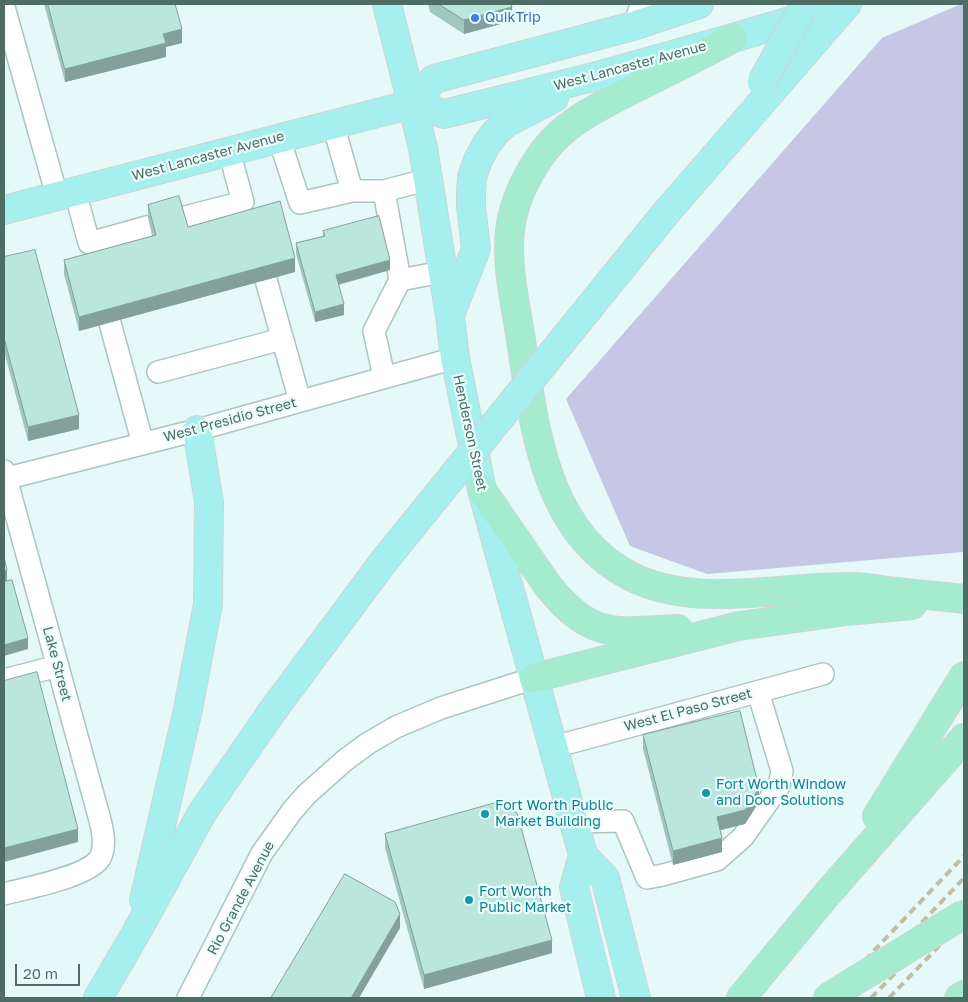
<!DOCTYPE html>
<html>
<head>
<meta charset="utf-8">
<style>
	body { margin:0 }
	#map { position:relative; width:968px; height:1002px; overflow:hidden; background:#e5f9f8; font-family:"Golos Text",sans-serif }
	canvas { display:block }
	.frame { position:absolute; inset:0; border:5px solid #4e6e65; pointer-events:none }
	.scale { position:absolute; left:15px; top:964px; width:65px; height:22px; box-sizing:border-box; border:2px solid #4e6e65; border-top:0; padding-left:6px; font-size:15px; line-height:18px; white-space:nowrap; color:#4e6e65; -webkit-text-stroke:4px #ebfcfc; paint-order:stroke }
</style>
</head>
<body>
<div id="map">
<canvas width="968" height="1002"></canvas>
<div class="frame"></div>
<div class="scale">20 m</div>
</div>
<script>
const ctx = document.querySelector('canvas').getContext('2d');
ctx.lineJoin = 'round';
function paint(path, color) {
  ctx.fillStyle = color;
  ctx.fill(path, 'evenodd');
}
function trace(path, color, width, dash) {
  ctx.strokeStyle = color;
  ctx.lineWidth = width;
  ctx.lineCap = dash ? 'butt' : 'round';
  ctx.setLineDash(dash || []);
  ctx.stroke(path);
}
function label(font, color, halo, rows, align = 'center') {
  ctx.font = font + ' "Golos Text",sans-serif';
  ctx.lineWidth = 4.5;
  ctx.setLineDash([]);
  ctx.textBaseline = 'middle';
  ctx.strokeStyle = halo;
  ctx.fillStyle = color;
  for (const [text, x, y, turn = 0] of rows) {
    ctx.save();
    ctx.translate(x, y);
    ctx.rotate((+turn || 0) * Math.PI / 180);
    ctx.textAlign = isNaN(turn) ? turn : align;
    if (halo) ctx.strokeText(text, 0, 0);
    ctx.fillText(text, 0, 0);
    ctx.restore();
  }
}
const green = new Path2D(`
	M961,4H964V552L707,574L630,546L566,399L882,38Z`);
const minor = new Path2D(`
	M4,7L57,196
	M633,26L642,4
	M333,124L352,191H384
	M279,138L300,203L352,191
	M75,191L89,243L150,226
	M181,218L243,202L229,151
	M266,280L300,401
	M400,280L442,272
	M110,323L143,444
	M158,372L282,339
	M384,377L374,331L400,280L384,191L429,179
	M4,471L100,820C103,832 106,847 100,858C88,877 26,888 4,894
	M4,479L197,430L455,358
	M4,680L58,666
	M554,747L823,674
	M574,822L623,821L647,878L663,875L717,860L743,837L779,786L782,771L758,692
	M188,998L262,853L292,811L307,794L344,761L367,744L396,727L441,708L534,678`);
const major = new Path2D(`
	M387,4L423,148L450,316L455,358L482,490L583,855L605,878L636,998
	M412,104L434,79L633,26L699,4
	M4,210L412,104L444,114L601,75L733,38L847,4
	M665,214L847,4
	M450,315L476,249L471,206V192L472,177L478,160L486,145L496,132L506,123L554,98
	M583,855L574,887L601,998
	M144,900L188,709L208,604L209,502L197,430
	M98,998L136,933L202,813L271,713L384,561`);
const highway = new Path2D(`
	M733,38C703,54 672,70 641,85C607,103 568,119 544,151C527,174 513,203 510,231C506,265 515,301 520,334C534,421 542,532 632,577C697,609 781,586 851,587C863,587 875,589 887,591C913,594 939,596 964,599
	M482,490L548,586C592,640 614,632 678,629
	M534,678L739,626L847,611L912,605
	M877,816L964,676
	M741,998L828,893L964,738
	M959,998L964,995`);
const rail = new Path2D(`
	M829,998L964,856
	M850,998L964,878
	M871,998L964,902
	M889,998L964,920`);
const majorBridge = new Path2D(`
	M762,82L805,4
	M384,561L665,214`);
const highwayBridge = new Path2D(`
	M827,998L964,914`);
const wall = new Path2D(`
	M44,4H175L182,43L166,47V57L65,82Z
	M428,4H511L512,21L464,34L430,12Z
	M148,205L188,227L295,272L79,331L64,274V260L152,236L148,218Z
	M323,231L390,270L339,285L344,315L315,322L296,254V243L323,236Z
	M4,257L79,429L28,441L4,351Z
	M643,735L759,802L745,824L720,830L722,852L673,865L643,749Z
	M385,834L552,953L424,989L385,848Z`);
const shadedWall = new Path2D(`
	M512,7V21L464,34V20Z
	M182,29V43L166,47V57L65,82V69L163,34Z
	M295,258V272L79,331V317Z
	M390,260V270L336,285V275Z
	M344,304V315L315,322V312Z
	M79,415V429L28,441V427Z
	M7,570V581L4,582V571Z
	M28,638V649L4,656V645Z
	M759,788V802L745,824L717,831V817Z
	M78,829V842L4,862V848Z
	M722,838V852L673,865V851Z
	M400,914V928L359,998H351Z
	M552,940V953L424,989V975Z`);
const building = new Path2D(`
	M48,4H175L182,29L163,34L166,43L65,69Z
	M439,4H511L512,7L464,20Z
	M179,196L188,227L280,201L295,258L79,317L64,260L156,235L148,205Z
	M379,216L390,260L336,275L344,304L315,312L296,243L325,236L323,231Z
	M35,250L79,415L28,427L4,338V257Z
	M4,557L7,570L4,571Z
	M12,580L28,638L4,645V582Z
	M37,672L78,829L4,848V681Z
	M740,711L759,788L745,810L717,817L722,838L673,851L643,735Z
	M495,803L517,813L552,940L424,975L385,834Z
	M345,874L395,902L400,914L351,998H271Z`);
const markers = [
	[475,18,5,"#3f7fe0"],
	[706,793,5,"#0f9aa8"],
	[485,814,5,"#0f9aa8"],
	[469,900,5,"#0f9aa8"]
];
const shopNames = [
	["QuikTrip",485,18]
];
const streetNames = [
	["West Lancaster Avenue",630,66,-15],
	["West Lancaster Avenue",208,156,-15],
	["West Presidio Street",230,420,-15],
	["Henderson Street",470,433,78],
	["Lake Street",57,664,75],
	["West El Paso Street",688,710,-15],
	["Rio Grande Avenue",241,898,-62]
];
const cultureNames = [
	["Fort Worth Window",716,785],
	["and Door Solutions",716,801],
	["Fort Worth Public",495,806],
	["Market Building",495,822],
	["Fort Worth",479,892],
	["Public Market",479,908]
];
paint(green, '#c5c7e4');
trace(minor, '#abc6c0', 24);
trace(major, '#cdd6d4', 30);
trace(highway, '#cdd6d4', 30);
trace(minor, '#fff', 21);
trace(major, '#a5efef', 28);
trace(highway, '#a4ebd0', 28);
trace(rail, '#c1bea5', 4, [8, 5]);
trace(majorBridge, '#cdd6d4', 30, []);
trace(highwayBridge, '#cdd6d4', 30, []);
trace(majorBridge, '#a5efef', 28);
trace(highwayBridge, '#a4ebd0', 28);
paint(wall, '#a1c6bd');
paint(shadedWall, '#83a19a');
paint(building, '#bbe6dc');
trace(building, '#83a19a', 1);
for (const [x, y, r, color] of markers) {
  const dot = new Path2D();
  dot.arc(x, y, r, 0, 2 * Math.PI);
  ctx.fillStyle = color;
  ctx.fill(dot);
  trace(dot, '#ebfcfc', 2);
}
label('14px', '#366cbe', '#ebfcfc', shopNames, 'left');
label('14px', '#4e6e65', '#ebfcfc', streetNames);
label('14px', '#0d838f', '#ebfcfc', cultureNames, 'left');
</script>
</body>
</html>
